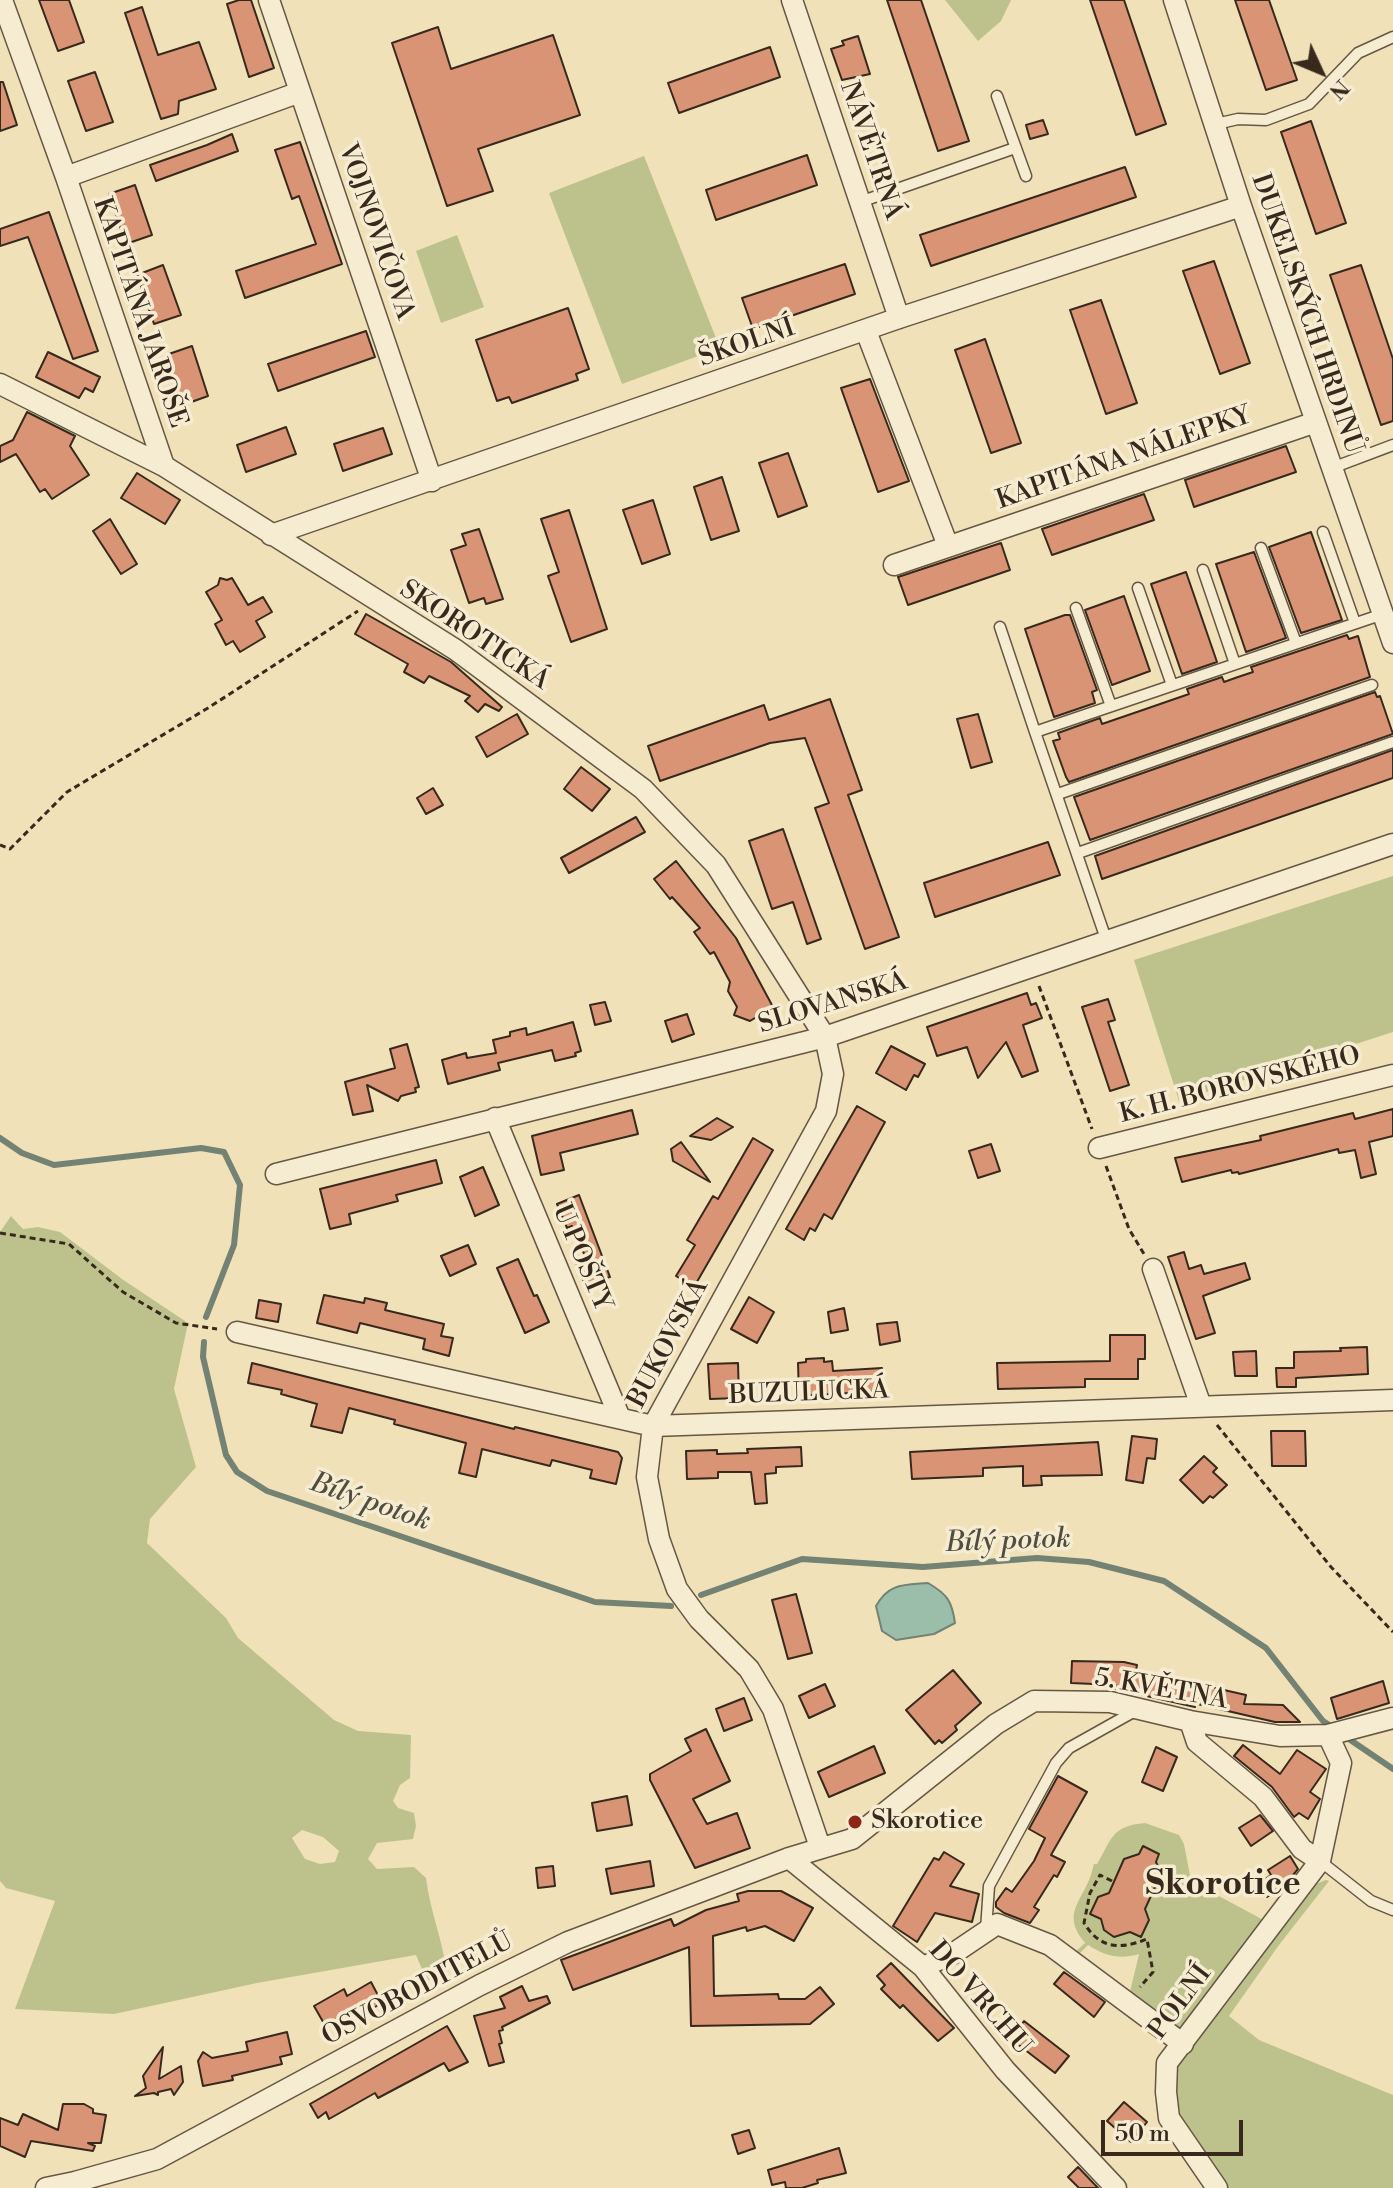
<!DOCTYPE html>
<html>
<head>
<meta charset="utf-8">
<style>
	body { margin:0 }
	#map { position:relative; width:1393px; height:2188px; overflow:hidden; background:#f0e1b9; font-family:"Libre Bodoni",serif }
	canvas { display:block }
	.north { position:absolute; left:1281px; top:32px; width:80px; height:80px; -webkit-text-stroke:6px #f5ecd2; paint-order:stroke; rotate:134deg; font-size:22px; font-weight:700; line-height:32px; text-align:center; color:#38291d }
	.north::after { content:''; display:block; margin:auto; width:28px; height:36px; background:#38291d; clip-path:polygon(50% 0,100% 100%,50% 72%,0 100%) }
	.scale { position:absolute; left:1101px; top:2120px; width:142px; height:36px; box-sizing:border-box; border:4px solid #38291d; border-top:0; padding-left:10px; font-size:24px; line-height:28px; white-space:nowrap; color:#38291d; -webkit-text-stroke:6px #f5ecd2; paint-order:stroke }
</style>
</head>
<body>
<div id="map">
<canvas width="1393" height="2188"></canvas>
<div class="north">N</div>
<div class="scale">50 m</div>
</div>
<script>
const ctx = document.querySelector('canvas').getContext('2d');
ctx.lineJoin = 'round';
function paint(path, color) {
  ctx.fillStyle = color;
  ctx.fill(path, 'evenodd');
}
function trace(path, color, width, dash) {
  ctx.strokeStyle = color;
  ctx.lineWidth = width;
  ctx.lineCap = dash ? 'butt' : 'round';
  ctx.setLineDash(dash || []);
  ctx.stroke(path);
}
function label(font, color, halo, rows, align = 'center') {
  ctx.font = font + ' "Libre Bodoni",serif';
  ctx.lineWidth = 7;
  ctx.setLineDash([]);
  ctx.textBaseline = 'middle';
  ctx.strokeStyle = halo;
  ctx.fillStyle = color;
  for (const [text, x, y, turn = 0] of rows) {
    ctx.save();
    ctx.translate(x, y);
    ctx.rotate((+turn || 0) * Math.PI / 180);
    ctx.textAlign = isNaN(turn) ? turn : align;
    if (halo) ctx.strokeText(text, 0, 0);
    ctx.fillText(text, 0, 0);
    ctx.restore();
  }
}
const green = new Path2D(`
	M945,0H1011L1001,21L978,41Z
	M644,156L720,348L622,384L549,193Z
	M457,235L484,307L441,323L416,251Z
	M1393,876V1032L1179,1101L1134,960Z
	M11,1216L23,1229L38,1227L60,1232L122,1279L188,1323L174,1389L196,1467L150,1519L147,1543L226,1618L238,1638L334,1720L358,1731L411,1735L410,1778L400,1785L393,1801L398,1808L414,1813L416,1826L413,1839L377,1843L368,1859L377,1869L414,1867L426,1878C430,1911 443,1941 447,1974L427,1981L416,1955L257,1983L114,2014L15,2009L55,1901L6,1888L0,1881V1232ZM302,1830L323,1837L339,1851L335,1862L320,1864L305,1859L292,1838Z
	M1145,1823L1179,1835L1184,1844L1191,1881L1269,1923L1181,2037L1129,1996L1139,1954C1120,1960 1105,1956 1088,1945L1076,1957L1072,1955L1085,1943C1061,1914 1081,1903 1091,1875C1092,1871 1093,1867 1094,1864H1097C1112,1839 1111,1826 1145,1823Z
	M1326,1880L1329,1881L1279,1945L1229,2016L1259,2040L1393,2095V2188H1226L1176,2113L1175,2063L1224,2007L1313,1885Z`);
const water = new Path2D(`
	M928,1583C947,1594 952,1601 955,1623L934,1634L896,1640L882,1631L876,1606C889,1583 904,1585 928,1583Z`);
const stream = new Path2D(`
	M0,1138L22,1153L54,1165L201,1148L224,1152L240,1185L234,1245L206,1317
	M204,1342L203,1357L226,1455L237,1472L267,1491L595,1602L671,1606
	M701,1595L802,1559L923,1567L1037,1558L1089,1562L1164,1581L1266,1648L1323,1721L1334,1728
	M1343,1735L1393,1769`);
const building = new Path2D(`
	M39,0H69L84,42L58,51Z
	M239,0H251L274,68L249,77L227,4Z
	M887,0H921L969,141L938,151Z
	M1090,0H1124L1166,124L1136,135Z
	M1235,0H1269L1297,80L1266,90Z
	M142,7L158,55L199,42L216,89L179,101L178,114L161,119L125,13Z
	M438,27L451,69L553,35L580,115L478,149L493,191L447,206L392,43Z
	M858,36L870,74L842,80L831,49L844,45L842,41Z
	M770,47L780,77L679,113L668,83Z
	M95,72L113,122L86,131L68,81Z
	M0,82H3L17,125L0,131Z
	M1043,120L1048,134L1030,139L1026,125Z
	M1311,121L1346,223L1316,234L1281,132Z
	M232,134L238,151L156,181L150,165L207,145Z
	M300,142L342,264L245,298L236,271L316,244L299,196L292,199L275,150Z
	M807,155L817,185L716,220L706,190Z
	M1125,167L1136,197L931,266L920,235Z
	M135,185L152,235L126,244L109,194Z
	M49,212L98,351L73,359L28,237L0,246V229Z
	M1214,261L1250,363L1220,374L1183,271Z
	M845,264L855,294L753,329L742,298Z
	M163,265L181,315L154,324L137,275Z
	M1361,265L1393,359V421L1381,425L1330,275Z
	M1101,300L1137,403L1106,414L1070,310Z
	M568,308L589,369L576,374L578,380L512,403L509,397L497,401L476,340Z
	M366,331L375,357L278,391L268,364Z
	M985,339L1021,443L991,453L955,350Z
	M192,346L208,396L183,405L166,355Z
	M48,352L100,377L93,392L85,388L79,398L36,377Z
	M870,379L909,481L878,492L841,388Z
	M27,412L75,436L70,446L89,475L52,499L45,489L40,492L16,454L0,462V446L13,440Z
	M286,427L296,454L246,472L237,445Z
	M383,428L392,454L343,471L334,444Z
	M1286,446L1296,472L1194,507L1185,480Z
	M788,453L807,506L778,517L759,463Z
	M137,473L180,500L165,524L121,498Z
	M722,477L739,531L711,540L694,487Z
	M1144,494L1154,520L1052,555L1042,529Z
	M653,500L670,554L642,564L623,510Z
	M569,510L607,629L571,642L548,576L559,572L541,519Z
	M110,519L137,564L121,574L93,531Z
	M479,529L503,599L486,604L484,598L469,603L451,550L466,545L462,534Z
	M1311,532L1342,620L1301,633L1269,547Z
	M1001,543L1010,570L908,605L898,577Z
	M1254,552L1286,638L1246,652L1216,564Z
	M1186,572L1217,662L1182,674L1151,584Z
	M220,578L227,580L232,578L248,605L263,597L272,612L256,621L265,637L240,652L233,641L226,645L215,624L222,620L206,592L218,585Z
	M1124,596L1150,671L1112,685L1085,610Z
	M366,614L451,662L502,707L499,711L485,704L478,712L465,701L470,696L429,676L424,683L404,672L408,664L355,634Z
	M1065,615H1070L1097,690L1092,692L1095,703L1054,717L1025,629Z
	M1347,635L1349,639L1358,636L1370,677L1069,782L1066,777L1053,741L1060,739L1058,733L1100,718L1102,724L1137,712L1189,694L1187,689L1222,677L1224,682L1238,677L1253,672L1251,667Z
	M1375,692L1377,697L1380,696L1393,734L1090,840L1074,797Z
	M830,699L862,790L848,795L899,937L865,949L815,808L829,803L805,738L770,743L660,781L648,746L764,705L769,720Z
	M517,714L528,734L487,757L476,737Z
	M978,714L992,762L971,768L957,719Z
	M1393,750V778L1102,879L1095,856Z
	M581,767L610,789L592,811L564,789Z
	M433,788L443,805L426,814L417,798Z
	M636,817L645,832L569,873L561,858Z
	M783,829L821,939L807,944L793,902L772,909L749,841Z
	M1048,842L1060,875L935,917L924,883Z
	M676,861L736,938L773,1007L750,1021L734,1015L737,1007L728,991L730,982L714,952L710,954L694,932L700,928L672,897L670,899L654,879Z
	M1027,993L1031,1005L1036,1003L1042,1018L1023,1025L1038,1071L1022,1077L1006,1042L978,1078L967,1047L937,1056L927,1027Z
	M1108,999L1115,1020L1108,1022L1129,1085L1110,1091L1082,1007Z
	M605,1002L611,1021L595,1025L590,1005Z
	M687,1014L694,1034L672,1042L665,1021Z
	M573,1022L581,1051L575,1053L576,1056L555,1061L552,1050L498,1063L500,1070L448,1084L442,1060L466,1053L467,1058L496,1053L493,1040L510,1036V1032L526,1028L527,1035Z
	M407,1044L419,1087L415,1088L416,1092L401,1096L398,1101L367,1085L373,1111L353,1115L345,1082L395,1068L390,1049Z
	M891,1046L925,1064L918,1077L914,1075L906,1090L876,1073Z
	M857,1106L885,1122L832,1219L824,1214L815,1231L810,1228L804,1240L786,1229Z
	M1393,1109V1136L1369,1142L1376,1174L1361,1178L1355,1150L1339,1153L1338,1149L1239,1174L1238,1172L1232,1173L1231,1170L1182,1182L1175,1158L1261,1140L1260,1136L1353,1113L1355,1119Z
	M632,1110L638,1134L560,1153L564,1170L541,1175L532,1136Z
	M717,1118L733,1127L711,1140L690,1136Z
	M753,1138L773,1150L694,1287L676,1276L695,1245L687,1240L713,1196L718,1199Z
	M681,1142L710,1182L673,1161L671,1149Z
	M991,1144L1000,1171L978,1178L969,1151Z
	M436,1160L442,1183L396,1195L398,1201L349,1214L351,1224L330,1229L320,1189Z
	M483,1167L499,1205L475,1216L460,1177Z
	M579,1195L610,1277L606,1278L602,1286L594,1283L586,1287L575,1260L585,1256L572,1226L567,1228L557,1204Z
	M468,1245L476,1264L450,1276L441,1256Z
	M1184,1252L1189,1269L1201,1265L1204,1274L1245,1263L1250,1279L1203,1296L1215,1333L1196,1339L1168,1257Z
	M518,1259L534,1296L537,1295L549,1322L525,1333L497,1268Z
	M324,1295L364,1303L365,1298L387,1303L385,1310L444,1324L441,1336L453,1338L449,1356L423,1349L425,1339L360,1323L357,1333L317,1323Z
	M749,1297L774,1312L757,1343L731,1329Z
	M259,1300L281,1304L278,1322L256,1318Z
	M844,1308L848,1330L831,1333L828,1312Z
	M897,1322L900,1341L880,1345L877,1324Z
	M1110,1335H1145V1359H1138V1379H1085V1387L998,1389L997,1363L1110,1361Z
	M1367,1347L1368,1374L1296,1378V1387H1277L1276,1368H1294V1352L1341,1351L1340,1348Z
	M1256,1351L1257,1376H1235L1233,1352Z
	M824,1358V1362L832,1361L833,1371L882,1368L883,1391L799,1396L798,1363L806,1362V1359Z
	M252,1363L514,1429L515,1427L618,1452L622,1458L616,1484L590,1478L592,1470L552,1460L550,1466L482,1449L476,1477L459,1473L466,1443L394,1424L395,1420L349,1408L342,1433L311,1426L317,1404L281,1394L282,1390L248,1383Z
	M738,1363L739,1398L710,1399L708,1364Z
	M1271,1431H1305L1306,1466H1272Z
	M1132,1436L1157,1439L1155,1459L1147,1458L1143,1483L1126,1480Z
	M1098,1442L1102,1475L1041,1476L1042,1485L1023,1486V1466L983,1468V1476L912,1479L910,1452Z
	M801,1447L802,1466L776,1467V1473L765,1474L767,1503L755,1504L751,1472H718V1478L687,1479L686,1451L717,1450V1454L748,1453L747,1449Z
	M1204,1456L1217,1468L1213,1472L1227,1485L1213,1498L1210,1496L1203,1503L1180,1480Z
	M796,1594L812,1653L788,1659L772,1600Z
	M1072,1661L1124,1662L1137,1665L1136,1670L1246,1695L1244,1704L1283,1705L1300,1722H1275L1189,1702L1195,1707L1116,1689V1685L1071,1683Z
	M953,1670L981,1703L955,1726L957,1730L942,1743L939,1740L935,1744L906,1710Z
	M1383,1681L1389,1703L1337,1719L1331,1698Z
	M825,1684L835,1706L809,1718L799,1696Z
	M744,1698L752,1720L724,1731L716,1709Z
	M706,1729L730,1781L693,1799L707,1824L737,1813L750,1848L695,1868L650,1780V1774L691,1751L685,1739Z
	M1243,1745L1280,1774L1297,1750L1326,1769L1310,1792L1320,1799L1308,1819L1299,1813L1294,1817L1272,1787L1234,1756Z
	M874,1746L885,1773L829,1797L818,1772Z
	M1156,1747L1177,1757L1163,1791L1142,1782Z
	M1058,1776L1087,1792L1051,1855L1065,1862L1057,1877L1054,1875L1034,1907L1039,1910L1030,1923L1004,1913L996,1907V1902L1006,1888L1012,1892L1034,1861L1045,1838L1029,1829Z
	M627,1796L632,1825L597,1831L592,1803Z
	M1260,1815L1273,1831L1251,1846L1239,1828Z
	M1143,1846L1159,1854L1156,1862L1161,1874L1145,1909L1149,1920L1141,1937L1130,1932L1114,1937L1104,1930L1101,1919L1090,1914L1098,1897L1109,1893L1124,1859L1139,1854Z
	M944,1852L964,1864L950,1886L979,1894L972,1922L935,1913L917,1942L893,1926L934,1858L939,1860Z
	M1290,1856L1298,1869L1285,1885L1267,1897L1258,1884L1271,1875L1268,1870Z
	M650,1861L654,1886L611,1894L606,1869Z
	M553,1866L555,1886L538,1888L536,1868Z
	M748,1891H781L813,1908L794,1941L765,1926L747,1931L746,1927L713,1936L714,1996L778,1994L779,1999H805L820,1987L834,2004L810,2024L691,2026L689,1947L573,1990L561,1960L671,1919L674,1926L706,1910L739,1901L737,1894Z
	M891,1963L954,2028L938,2041L903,2005L900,2008L881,1989L885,1985L877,1976Z
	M1064,1972L1105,2002L1094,2017L1054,1984Z
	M371,1982L382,2003L359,2016L355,2010L326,2027L314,2006L344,1989L347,1996Z
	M522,1986L529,2001L547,1996L550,2003L502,2027L503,2030L499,2031L502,2043L499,2044L504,2062L489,2066L474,2016L505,2008L500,1997Z
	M1024,2021L1069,2056L1055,2073L1011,2039Z
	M447,2026L468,2062L449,2071L444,2063L378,2098L375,2093L329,2119L326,2112L318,2118L310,2104Z
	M287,2032L292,2054L280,2057L282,2064L232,2076L233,2080L203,2086L198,2061L203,2052L212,2058L248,2051L246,2042Z
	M163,2047L159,2079L181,2066L183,2082L174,2095L171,2089L158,2092V2095L154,2093L135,2096L146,2088L143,2076Z
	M1124,2102L1147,2122L1131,2142L1107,2121Z
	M63,2104H84L93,2109V2113L106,2115L101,2143H88L95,2146L93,2151L31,2141L25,2157L0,2146V2118L18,2125L23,2114L58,2130Z
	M749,2130L755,2148L738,2154L732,2135Z
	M839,2148L846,2173L817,2180L818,2183L802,2188H786L785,2182L772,2185L768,2170Z
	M1078,2167L1098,2188H1079L1068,2177Z`);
const path = new Path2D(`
	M0,845L10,849L67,792L208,708L358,611
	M1039,986L1092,1129
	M1106,1166L1129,1229L1144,1254
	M0,1233L69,1244L123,1292L176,1323L217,1329
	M1217,1425L1331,1567L1393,1632
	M1112,1881L1100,1875L1090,1893L1084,1923C1100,1949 1120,1950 1147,1939L1153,1972L1140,1987`);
const service = new Path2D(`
	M997,96L1026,176
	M1216,124L1238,119L1266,120L1309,104L1358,53L1393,37
	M860,202L1015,148
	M1332,468L1393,445
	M1323,532L1355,623
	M1261,548L1296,643
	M1203,570L1235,664
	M1138,588L1172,685
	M1076,608L1111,706
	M1000,627L1035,732
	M1058,794L1372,685
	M1078,853L1393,742
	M1107,942L1035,732L1383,614
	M1320,1861L1371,1901L1393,1910
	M986,1930L989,1886L1056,1763L1069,1748L1135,1711`);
const minor = new Path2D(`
	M2,0L66,177L164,466
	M269,0L432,481
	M792,0L899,318
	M1174,0L1241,206L1393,643
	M66,177L300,92
	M866,331L948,546
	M0,384L164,466L456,650L643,789L716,865L825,1037L833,1074L826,1111L653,1426L647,1477L659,1539L677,1589L699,1619L749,1669L773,1709L820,1847
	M271,535L899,318L1241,206
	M894,565L1316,422
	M495,1118L620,1418
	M1099,1148L1393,1075
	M276,1174L825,1037L1393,844
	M1153,1269L1201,1406
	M237,1332L653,1426L1393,1400
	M1190,1721L1197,1742L1263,1797L1302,1849L1320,1861
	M789,1858L923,1967L1005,2070L1116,2188
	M923,1967L954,1953L997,1924L1050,1945L1183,2044
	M46,2188L75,2182L157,2159L480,1985L568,1942L789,1858L852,1839L996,1724L1034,1701L1110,1702L1190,1721L1280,1736L1328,1735L1393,1718
	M1217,2188L1169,2118L1166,2092L1167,2063L1320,1861L1341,1763L1328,1735`);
const markers = [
	[855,1822,8,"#8f2418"]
];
const streetNames = [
	["NÁVĚTRNÁ",870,151,71],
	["VOJNOVIČOVA",375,232,71],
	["KAPITÁNA JAROŠE",139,313,71],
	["DUKELSKÝCH HRDINŮ",1306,314,71],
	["ŠKOLNÍ",747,344,-19],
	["KAPITÁNA NÁLEPKY",1124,459,-19],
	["SKOROTICKÁ",474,636,34],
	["SLOVANSKÁ",833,1004,-17],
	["K. H. BOROVSKÉHO",1240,1086,-14],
	["U POŠTY",581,1258,67],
	["BUKOVSKÁ",669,1344,-62],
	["BUZULUCKÁ",809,1394,-2],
	["5. KVĚTNA",1161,1690,10],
	["OSVOBODITELŮ",418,1990,-28],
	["DO VRCHU",979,1999,49],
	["POLNÍ",1181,2003,-53]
];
const poiNames = [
	["Skorotice",871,1822]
];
const waterNames = [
	["Bílý potok",370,1503,19],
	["Bílý potok",1008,1542,-2]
];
const districtNames = [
	["Skorotice",1223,1886]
];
paint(green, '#bdc28c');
paint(water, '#9bbeab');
trace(water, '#738272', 2);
trace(stream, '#738272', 6);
paint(building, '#d99375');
trace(building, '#38291d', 2);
trace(service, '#665744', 13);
trace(minor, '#665744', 23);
trace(path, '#38291d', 3, [6, 4]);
trace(service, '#f5ecd2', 10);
trace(minor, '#f5ecd2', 20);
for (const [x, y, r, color] of markers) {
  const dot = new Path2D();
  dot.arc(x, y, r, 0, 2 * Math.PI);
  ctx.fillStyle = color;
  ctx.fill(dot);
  trace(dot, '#f5ecd2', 3);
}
label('26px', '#38291d', '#f5ecd2', streetNames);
label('26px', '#38291d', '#f5ecd2', poiNames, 'left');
label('italic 28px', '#514e40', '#f5ecd2', waterNames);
label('bold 34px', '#38291d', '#f5ecd2', districtNames);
</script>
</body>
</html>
